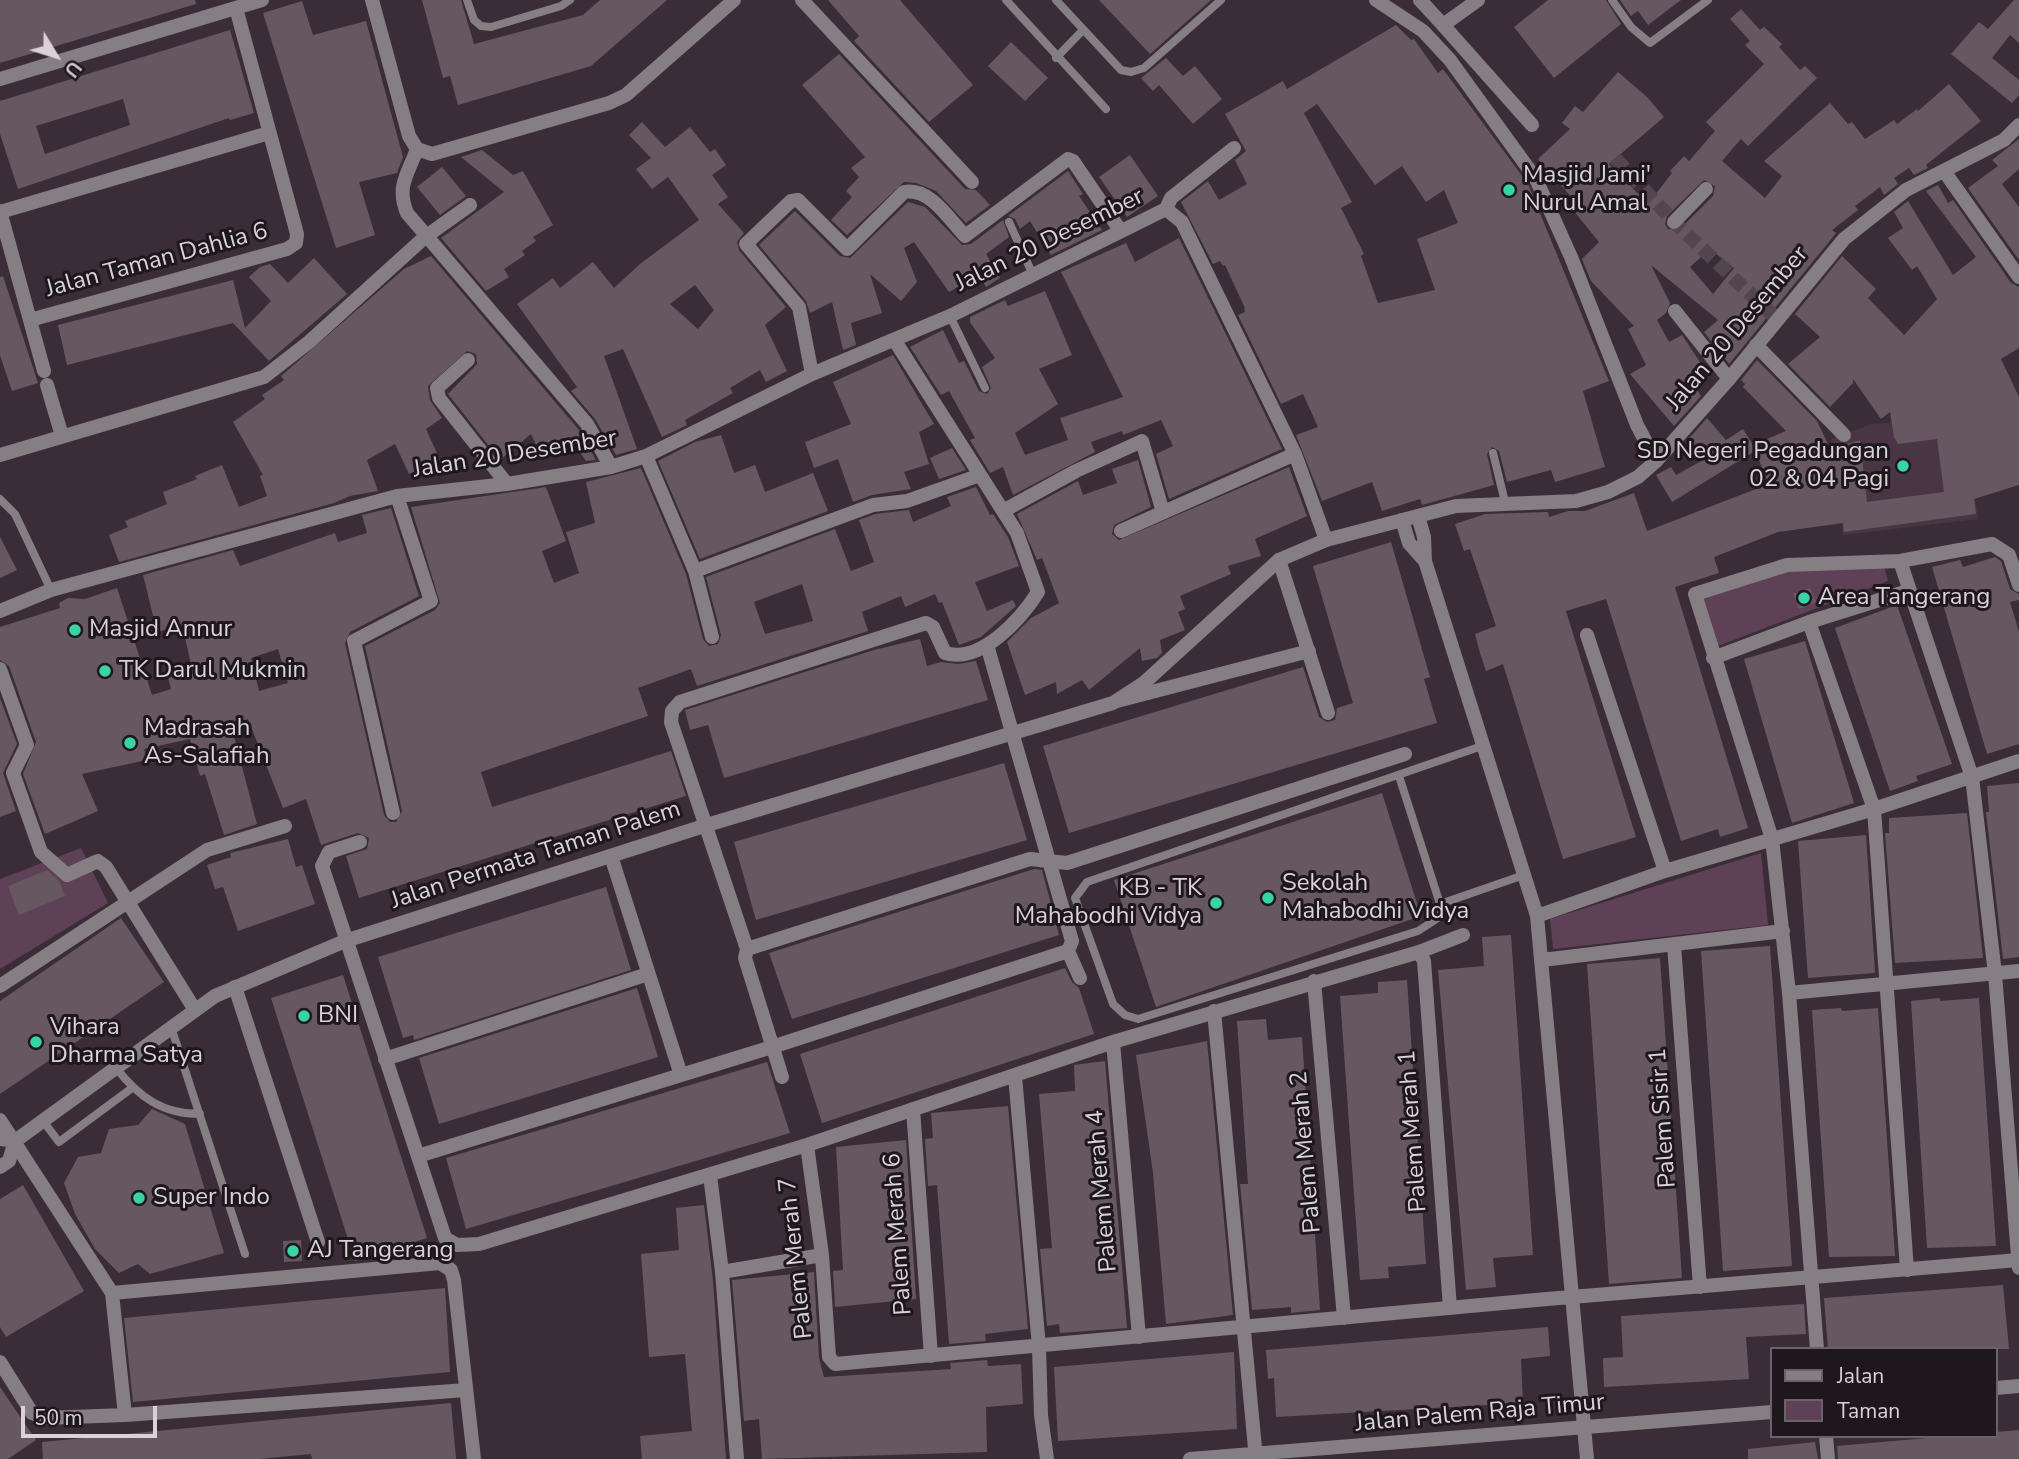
<!DOCTYPE html>
<html>
<head>
<meta charset="utf-8">
<style>
	body { margin:0 }
	#map { position:relative; width:2019px; height:1459px; overflow:hidden; background:#3b2d37; font-family:"Nunito Sans",sans-serif }
	canvas { display:block }
	.legend { position:absolute; left:1770px; top:1347px; width:228px; height:91px; box-sizing:border-box; background:#1e181c; border:2px solid #6a6267; margin:0; padding:9px 12px; list-style:none; font-size:21px; color:#dbd2d8 }
	.legend li { display:flex; align-items:center; gap:14px; height:35px }
	.legend b { width:35px; border:2px solid #6a6267 }
	.north { position:absolute; left:21px; top:21px; width:70px; height:70px; -webkit-text-stroke:5px #1e181c; paint-order:stroke; rotate:128deg; font-size:19px; font-weight:700; line-height:28px; text-align:center; color:#dbd2d8 }
	.north::after { content:''; display:block; margin:auto; width:24px; height:32px; background:#dbd2d8; clip-path:polygon(50% 0,100% 100%,50% 72%,0 100%) }
	.scale { position:absolute; left:21px; top:1406px; width:136px; height:32px; box-sizing:border-box; border:4px solid #dbd2d8; border-top:0; padding-left:9px; font-size:21px; line-height:24px; white-space:nowrap; color:#dbd2d8; -webkit-text-stroke:5px #1e181c; paint-order:stroke }
</style>
</head>
<body>
<div id="map">
<canvas width="2019" height="1459"></canvas>
<ul class="legend">
<li><b style="height:9px;background:#857e83"></b>Jalan</li>
<li><b style="height:19px;background:#5e4156"></b>Taman</li>
</ul>
<div class="north">U</div>
<div class="scale">50 m</div>
</div>
<script>
const ctx = document.querySelector('canvas').getContext('2d');
ctx.lineJoin = 'round';
function paint(path, color) {
  ctx.fillStyle = color;
  ctx.fill(path, 'evenodd');
}
function trace(path, color, width, dash) {
  ctx.strokeStyle = color;
  ctx.lineWidth = width;
  ctx.lineCap = dash ? 'butt' : 'round';
  ctx.setLineDash(dash || []);
  ctx.stroke(path);
}
function label(font, color, halo, rows, align = 'center') {
  ctx.font = font + ' "Nunito Sans",sans-serif';
  ctx.lineWidth = 6;
  ctx.setLineDash([]);
  ctx.textBaseline = 'middle';
  ctx.strokeStyle = halo;
  ctx.fillStyle = color;
  for (const [text, x, y, turn = 0] of rows) {
    ctx.save();
    ctx.translate(x, y);
    ctx.rotate((+turn || 0) * Math.PI / 180);
    ctx.textAlign = isNaN(turn) ? turn : align;
    if (halo) ctx.strokeText(text, 0, 0);
    ctx.fillText(text, 0, 0);
    ctx.restore();
  }
}
const built = new Path2D(`
	M1973,406L1967,436L1978,519L1843,535L1831,439L1872,424L1890,423L1891,417Z`);
const green = new Path2D(`
	M1883,563L1888,581L1718,646L1700,598L1799,566Z
	M81,848L108,903L0,969V879Z
	M1761,853L1768,925L1553,949L1550,919Z`);
const building = new Path2D(`
	M0,0H195L196,4L0,63Z
	M422,0H461L474,44L583,15L600,0H667L591,66L458,105L450,76L443,78Z
	M828,0H900L973,85L929,122L854,41L859,36Z
	M1099,0H1211L1150,54Z
	M1548,0H1606L1621,24L1554,78L1514,27Z
	M1620,0H1681L1648,25L1638,11L1631,16Z
	M2014,0H2019V43L2010,35L1992,58L2019,80V95L2012,103L1951,54L1979,22L1988,29Z
	M302,1L313,35L366,21L403,157L397,173L359,182L375,235L336,248L263,13Z
	M1741,9L1760,30L1764,27L1782,44L1779,47L1800,70L1805,66L1817,78L1748,146L1741,139L1722,161L1765,198L1782,176L1764,161L1830,103L1848,124L1852,122L1865,139L1894,120L1897,124L1917,109L1918,111L1949,84L1981,121L1926,165L1928,168L1914,175L1909,168L1894,178L1898,184L1884,195L1880,187L1855,206L1858,210L1832,230L1836,233L1828,243L1729,364L1704,332L1718,320L1651,265L1670,303L1666,313L1657,320L1669,342L1682,335L1708,374L1693,383L1701,396L1674,426L1630,374L1646,365L1628,329L1634,326L1591,281L1582,259L1599,242L1573,210L1580,207L1538,159L1570,129L1562,123L1575,106L1583,112L1618,72L1647,97L1664,117L1609,164L1648,204L1672,173L1670,171L1684,156L1689,161L1715,131L1706,122L1764,64L1745,45L1750,41L1730,19ZM1704,180L1715,186L1713,196L1680,229H1668L1665,224L1667,216ZM1710,249L1734,268L1713,294L1690,267Z
	M1396,25L1411,40L1414,39L1438,73L1443,69L1528,184L1609,381L1583,391L1605,467L1555,482L1551,470L1507,482L1499,451L1492,447L1487,454L1494,485L1422,505L1420,499L1382,511L1372,482L1322,501L1296,435L1318,427L1303,394L1281,404L1238,315L1245,312L1244,306L1225,265L1223,266L1220,261L1213,264L1181,202L1208,181L1219,200L1247,184L1235,160L1246,151L1225,114L1283,81L1287,89ZM1317,104L1375,185L1402,166L1426,202L1444,190L1458,223L1417,239L1435,290L1378,303L1361,256L1364,254L1341,208L1352,202L1304,113Z
	M230,30L254,113L230,120L229,118L18,189L0,134V101ZM123,99L130,125L45,154L36,126Z
	M1011,42L1048,78L1025,101L988,66Z
	M839,54L965,189L976,190L990,205L966,223L936,191L916,183L904,182L847,235L831,220L852,197L846,191L859,177L851,168L865,157L802,85Z
	M1166,58L1183,76L1195,66L1222,99L1193,124L1159,85L1153,91L1141,78Z
	M642,122L665,147L690,127L710,152L715,149L726,165L712,175L728,197L718,204L744,233L737,242L739,250L786,307L765,325L787,371L766,382L760,370L730,388L733,393L685,420L687,425L662,437L623,349L604,356L637,449L616,455L595,419L571,391L577,387L517,304L553,278L560,288L593,262L614,288L640,264L699,220L668,177L652,189L636,169L651,158L629,135ZM695,285L714,310L698,329L670,304Z
	M2019,139V169L2002,184L2019,207V260L1968,188L1998,166L1992,160Z
	M482,150L513,175L523,171L553,225L533,237L536,241L522,251L525,255L504,269L509,277L486,291L441,238L504,192L461,157Z
	M1130,155L1158,196L1127,217L1099,177Z
	M442,167L466,196L440,215L417,187Z
	M1068,171L1083,194L1079,196L1102,230L1051,255L1030,221L1020,229L1015,219L1008,216Z
	M1938,185L1948,203L1953,200L2011,283L2019,287V348L2001,359L2019,397V485L1974,499L1976,514L1844,532L1843,523L1778,532L1714,557L1719,573L1675,587L1748,828L1720,837L1718,829L1681,841L1606,599L1566,611L1636,837L1563,859L1503,664L1486,671L1480,653L1475,634L1496,626L1470,549L1464,551L1455,524L1485,514L1548,512L1549,517L1568,511H1585L1634,493L1647,531L1769,484L1755,451L1672,502L1656,475L1671,467L1676,475L1703,460L1687,441L1707,418L1726,440L1743,429L1753,445L1786,431L1743,387L1745,384L1741,380L1757,360L1817,421L1828,444H1846L1860,440L1867,502L1944,492L1937,439L1898,444L1894,437L1890,412L1881,419L1853,379V383L1830,407L1788,364L1820,337L1795,314L1842,256L1876,289L1868,298L1904,335L1937,299L1917,266L1912,270L1888,238L1903,228L1894,212L1908,201L1953,275L1976,257L1926,191Z
	M908,202L925,207L962,245L971,244L1003,220L1009,237L986,254L1000,278L986,287L979,275L949,292L914,242L904,248L917,282L901,301L870,274L882,313L851,323L856,345L843,350L832,302L810,313L806,301L759,245L795,211L840,256L850,258Z
	M1179,238L1282,449L1169,499L1156,454L1173,446L1161,420L1123,435L1122,431L1091,442L1095,452L1013,495L1003,467L990,473L970,440L975,438L949,391L941,395L910,347L943,330L959,363L964,361L979,391L987,394L991,388L982,367L995,358L970,322V317L1005,300L1008,306L1045,291L1072,355L1039,369L1058,404L1015,433L1025,455L1068,440L1060,418L1123,397L1061,272L1126,243L1135,262Z
	M431,256L579,430L596,460L586,461L578,449L572,452L568,445L542,458L531,434L500,460L448,394L477,364L476,354L467,351L428,386L430,400L442,418L426,429L440,460L409,474L395,444L367,460L378,491L350,496L334,503L119,562L109,535L128,527L125,521L167,504L163,492L197,479L195,476L222,465L239,507L267,496L260,476L263,475L233,422L265,399L262,395L284,380L281,376L404,269Z
	M314,258L347,294L269,361L233,323L67,365L58,325L233,280L245,328L271,301L249,277L260,267L270,264L288,283Z
	M3,276L38,383L12,391L0,355V277Z
	M893,355L934,424L919,432L929,464L904,472L911,489L872,495L853,502L838,459L814,468L805,442L851,424L833,382Z
	M721,435L734,473L755,465L765,492L813,473L828,511L700,559L658,461L695,442Z
	M952,448L966,470L939,479L930,458Z
	M1138,460L1151,507L1114,525L1112,534L1119,540L1289,467L1307,516L1255,539L1261,556L1228,566L1231,574L1180,596L1185,609L1178,612L1185,630L1160,640L1162,653L1157,658L1142,661L1140,648L1089,690L1082,680L1057,694L1056,682L1025,695L1007,642L1031,618L1059,603L1042,558L1037,560L1017,514L1078,481L1083,495L1117,483L1112,469Z
	M641,468L686,574L703,639L709,646L718,644L721,635L706,577L835,529L851,571L874,562L859,520L875,514L909,510L913,522L951,506L947,497L976,487L990,515L993,514L1008,537L1019,566L975,582L987,611L1013,600L1016,606L981,637L959,645L942,602L939,603L935,594L905,607L901,596L862,612L868,631L697,686L691,669L638,688L648,716L481,772L492,807L671,751L686,796L359,898L346,856L367,849L369,838L358,833L321,845L306,799L283,808L248,719L231,725L257,824L224,835L205,774L200,776L190,739L144,749L147,760L82,774L98,811L45,834L23,774L36,742L9,666L0,660V627L60,608L59,603L68,598L85,599L117,588L152,695L171,689L166,670L191,664L182,625L157,632L143,575L233,550L240,566L335,533L338,542L367,533L362,515L391,508L419,596L350,632L345,643L384,815L390,822H396L402,811L365,646L435,610L440,603L411,507L546,487L566,541L542,551L554,583L579,573L566,532L595,523L586,482ZM802,584L813,621L765,634L754,602ZM278,649L288,683L259,691L251,658Z
	M0,537L17,570L0,578Z
	M1391,542L1430,677L1424,679L1437,723L1069,833L1043,746L1303,667L1319,717L1327,722L1335,720L1337,708L1353,703L1313,566Z
	M1995,557L2001,561L2010,589L2019,594V600L2010,602L2019,632V744L1987,754L1932,567L1960,560L1963,567Z
	M1810,588L1816,602L1799,609L1793,594Z
	M1897,605L1952,764L1916,776L1918,781L1890,791L1835,628Z
	M920,639L927,666L941,662L958,664L976,661L988,700L724,778L708,725L690,730L685,710L874,650Z
	M1805,641L1854,803L1792,823L1744,659Z
	M0,698L17,744L3,773L16,811L0,817Z
	M1004,763L1027,840L756,920L734,842Z
	M2019,783V957L2003,959L1986,812H1989L1987,786Z
	M1382,793L1421,916L1156,1007L1114,880Z
	M1967,813L1983,958L1895,963L1885,833H1889V818Z
	M1866,835L1875,973L1808,978L1798,841Z
	M288,839L296,867L302,865L315,904L238,931L223,887L215,889L207,865L231,857L230,853Z
	M1034,869L1042,870L1059,935L792,1019L769,953Z
	M47,870L59,881L65,896L19,915L8,886Z
	M606,887L631,970L414,1040L413,1035L403,1038L378,957Z
	M121,918L164,982L0,1094V1001Z
	M1511,935L1533,1255L1493,1258L1496,1287L1466,1290L1438,970L1484,966L1482,937Z
	M1770,946L1792,1266L1723,1271L1701,951Z
	M1660,958L1682,1278L1609,1284L1587,964Z
	M1065,968L1072,982L1079,988L1094,1034L822,1123L800,1054Z
	M343,975L427,1238L355,1261L271,998Z
	M1407,980L1426,1264L1388,1267L1389,1278L1360,1280L1340,996L1378,993V982Z
	M637,988L658,1057L439,1124L419,1058Z
	M1940,998V1001L1979,998L1996,1246L1927,1248L1911,1001Z
	M1841,1008L1842,1011L1878,1008L1895,1256L1829,1257L1812,1010Z
	M1266,1019L1268,1040L1302,1037L1320,1310L1291,1313V1307L1252,1310L1240,1184H1248L1237,1021Z
	M1207,1041L1233,1315L1166,1324L1153,1173L1136,1055Z
	M1105,1061L1127,1328L1060,1333L1059,1324L1047,1326L1040,1249L1052,1248L1039,1094L1075,1091L1074,1065Z
	M767,1062L790,1133L466,1229L446,1158Z
	M1008,1106L1028,1329L985,1334L986,1341L949,1344L937,1185L928,1186L925,1139L933,1138L931,1113Z
	M152,1109L185,1124L224,1253L150,1274L138,1264L119,1273L95,1249L75,1214L64,1183L78,1157L101,1153L109,1129L138,1125Z
	M906,1140L916,1299L835,1307L833,1271L843,1270L836,1147Z
	M23,1185L84,1291L6,1337L0,1327V1199Z
	M704,1205L713,1281L726,1459H642L640,1436L692,1431L685,1354L649,1357L641,1254L679,1250L676,1208Z
	M301,1240L302,1261L284,1262L283,1241Z
	M814,1272L819,1358L824,1377L951,1369L950,1363L987,1360L988,1366L1021,1364L1023,1404L986,1407L987,1452L762,1459L759,1419L744,1421L732,1280Z
	M2003,1285L2009,1349H1828L1824,1298Z
	M445,1288L450,1372L133,1402L124,1318Z
	M1804,1304L1806,1334L1746,1337L1749,1379L1604,1387L1603,1358L1623,1357L1621,1316Z
	M1548,1327L1550,1356L1521,1359L1523,1403L1276,1417L1274,1378L1268,1379L1266,1350Z
	M1234,1352L1237,1429L1058,1441L1054,1367Z
	M0,1387L36,1440L8,1459H0Z
	M451,1403L456,1459H312L311,1454L259,1459H43L42,1442Z
	M2019,1430V1459H1838L1837,1446L1949,1436H1996V1432Z
	M1815,1442L1818,1459H1748V1449Z`);
const minorTunnel = new Path2D(`
	M1615,158L1674,222L1777,319`);
const service = new Path2D(`
	M467,0L474,20L481,26L491,27L561,6L570,0
	M1006,0L1106,109
	M1056,0L1121,70L1131,72L1144,68L1221,0
	M1612,0L1631,27L1650,43L1708,0
	M1056,58L1083,30
	M1009,222L1033,275
	M950,316L985,388
	M1493,453L1505,502
	M0,499L15,514L51,590
	M1399,776L1440,904L1441,916L1418,931L1138,1019L1125,1015L1113,1004L1075,898L1087,882L1482,746
	M1440,904L1524,875
	M171,1027L245,1254
	M116,1068C139,1097 162,1114 200,1114
	M43,1121L59,1142L132,1088`);
const minor = new Path2D(`
	M372,0L409,136L417,149
	M802,0L972,182
	M1376,0L1423,31L1450,60L1536,179L1571,257L1637,425L1656,461
	M1443,25L1532,125
	M0,79L262,0
	M417,149C408,174 396,186 407,213L587,424L611,467
	M417,149L432,154L609,103L626,95L734,0
	M1944,171L2019,277
	M1166,209L1171,198L1234,148
	M0,211L44,371
	M0,212L269,133
	M1674,222L1706,189
	M1675,311L1729,379
	M30,320L287,249L296,243L297,234L236,8
	M1756,345L1844,435
	M468,360L437,388L439,398L507,484
	M812,374L799,307L746,244L791,201L798,200L847,249L904,192C930,187 949,219 965,236L1068,159L1073,161L1120,230
	M47,385L62,436
	M0,455L264,377L309,342L425,237L470,205
	M646,456L695,571L712,637
	M1003,511L1076,471L1142,441L1163,512
	M1418,516L1424,537L1425,561L1537,916L1587,1459
	M1402,520L1409,543L1425,561
	M1121,531L1295,454
	M1279,560L1328,713
	M1900,561L1972,777L1995,974L2019,1268
	M695,571L873,505L907,501L980,475
	M0,611L51,590L397,496L507,484L611,467L646,456L812,374L950,316L1166,209L1182,222L1295,454L1326,540
	M1809,622L1874,809L1907,1270
	M1587,635L1665,871
	M1713,658L1809,622L1908,591
	M0,669L27,745L13,773L41,852L67,875L98,861L106,867L195,1010
	M1117,701L1309,651
	M393,813L354,641L431,601L397,496
	M360,842L329,852L322,866L445,1238L457,1245L479,1244L807,1145L1113,1042L1419,952L1463,935
	M611,856L681,1075
	M1537,916L1665,871L1874,809L2019,761
	M1674,945L1700,1287
	M747,949L1030,859L1067,863L1405,754
	M1068,951L1080,978
	M1419,952L1424,961L1450,1308
	M1542,960L1783,931
	M1314,981L1344,1318
	M0,986L207,850L285,826
	M235,987L318,1242
	M1789,993L2019,971
	M1214,1011L1256,1459
	M1113,1042L1139,1337
	M385,1059L648,974
	M1015,1076L1039,1347L1041,1415L1047,1459
	M782,1077L745,958L747,949L671,722L672,711L680,702L926,623L933,627L945,653C981,664 1021,619 1038,592L1017,533L895,341
	M913,1109L931,1356
	M0,1120L112,1293L125,1415
	M807,1145L822,1255L829,1357L835,1364L1547,1299L2019,1260
	M418,1156L772,1047L1068,951L1072,941L987,645
	M710,1175L722,1272L737,1459
	M722,1272L822,1255
	M112,1293L440,1263L451,1270L454,1280L474,1459
	M1817,1349L1789,993L1772,839L1695,594L1787,565L1900,561L1992,544L2009,555L2019,585
	M0,1362L32,1413L45,1418L125,1415L466,1390
	M1996,1388L2019,1386
	M1826,1436L1828,1459
	M1190,1459L1772,1412`);
const tertiary = new Path2D(`
	M1420,0L1443,25L1478,0
	M0,1139L15,1141
	M15,1141L215,996L345,941L707,825L1113,703L1145,682L1279,560L1326,540L1456,506L1576,501L1608,492L1638,477L1656,461L1729,379L1844,239L1906,190L2004,140L2019,125
	M0,1167L9,1161L15,1141`);
const markers = [
	[1509,190,7,"#38d4a6"],
	[1903,466,7,"#38d4a6"],
	[1804,598,7,"#38d4a6"],
	[75,630,7,"#38d4a6"],
	[105,671,7,"#38d4a6"],
	[130,743,7,"#38d4a6"],
	[1268,898,7,"#38d4a6"],
	[1216,903,7,"#38d4a6"],
	[304,1016,7,"#38d4a6"],
	[36,1042,7,"#38d4a6"],
	[139,1198,7,"#38d4a6"],
	[293,1251,7,"#38d4a6"]
];
const poiNames = [
	["Masjid Jami'",1523,176],
	["Nurul Amal",1523,204],
	["SD Negeri Pegadungan",1889,452,"right"],
	["02 & 04 Pagi",1889,480,"right"],
	["Area Tangerang",1818,598],
	["Masjid Annur",89,630],
	["TK Darul Mukmin",119,671],
	["Madrasah",144,729],
	["As-Salafiah",144,757],
	["Sekolah",1282,884],
	["Mahabodhi Vidya",1282,912],
	["KB - TK",1202,889,"right"],
	["Mahabodhi Vidya",1202,917,"right"],
	["BNI",318,1016],
	["Vihara",50,1028],
	["Dharma Satya",50,1056],
	["Super Indo",153,1198],
	["AJ Tangerang",307,1251]
];
const streetNames = [
	["Jalan 20 Desember",1050,241,-26],
	["Jalan Taman Dahlia 6",157,261,-15],
	["Jalan 20 Desember",1738,329,-50],
	["Jalan 20 Desember",515,455,-9],
	["Jalan Permata Taman Palem",536,856,-18],
	["Palem Sisir 1",1664,1118,-94],
	["Palem Merah 1",1414,1131,-94],
	["Palem Merah 2",1307,1152,-95],
	["Palem Merah 4",1103,1191,-95],
	["Palem Merah 6",899,1234,-94],
	["Palem Merah 7",797,1258,-96],
	["Jalan Palem Raja Timur",1480,1414,-5]
];
paint(built, '#493543');
paint(green, '#5e4156');
paint(building, '#665761');
trace(minorTunnel, '#53464f', 14, [14, 7]);
trace(service, '#857e83', 8);
trace(minor, '#857e83', 14);
trace(tertiary, '#857e83', 14);
for (const [x, y, r, color] of markers) {
  const dot = new Path2D();
  dot.arc(x, y, r, 0, 2 * Math.PI);
  ctx.fillStyle = color;
  ctx.fill(dot);
  trace(dot, '#1e181c', 2.5);
}
label('24px', '#dbd2d8', '#1e181c', poiNames, 'left');
label('24px', '#dbd2d8', '#1e181c', streetNames);
</script>
</body>
</html>
